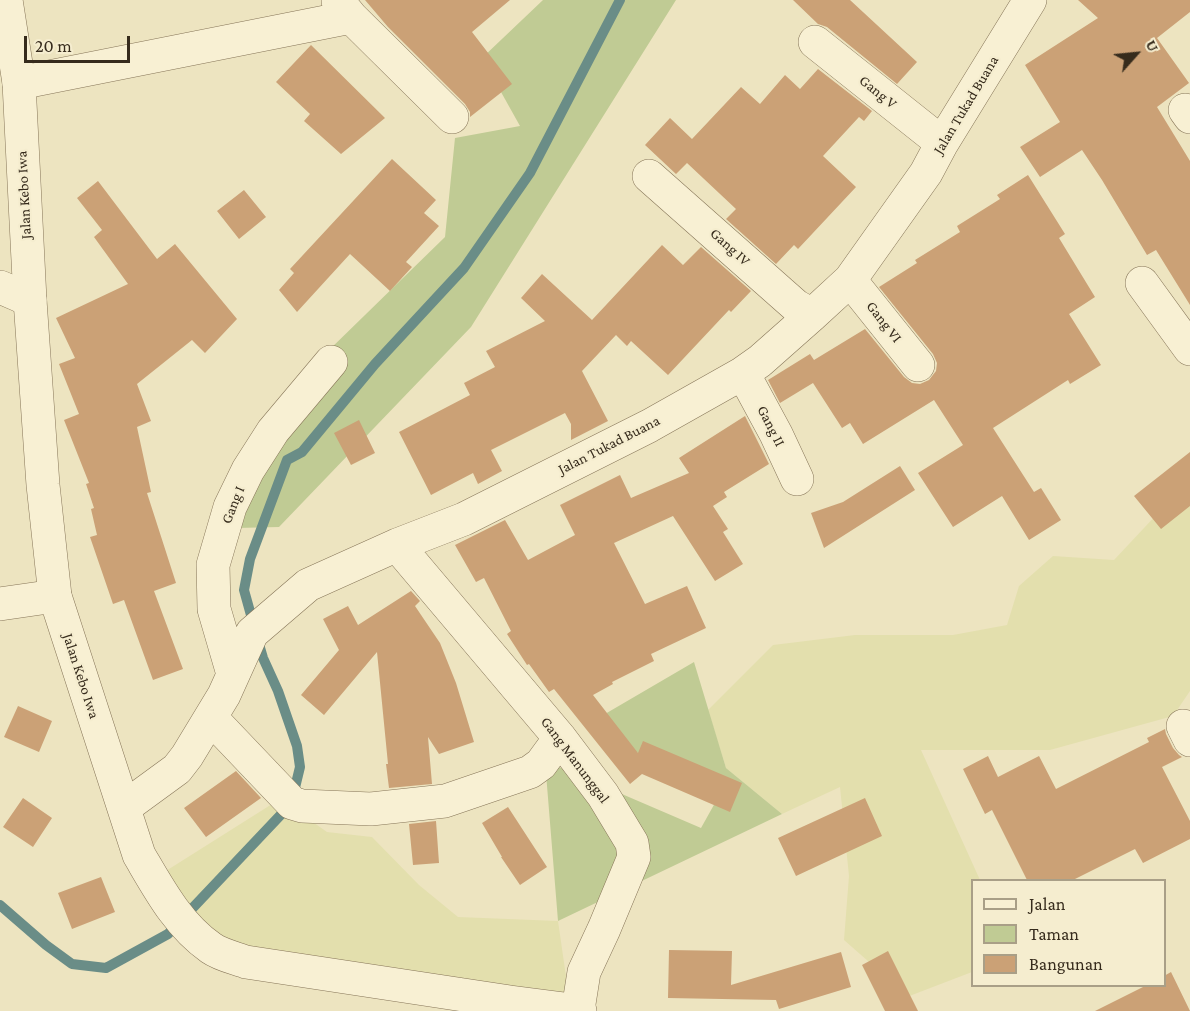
<!DOCTYPE html>
<html>
<head>
<meta charset="utf-8">
<style>
	body { margin:0 }
	#map { position:relative; width:1190px; height:1011px; overflow:hidden; background:#ede4c0; font-family:"Crimson Pro",serif }
	canvas { display:block }
	.legend { position:absolute; left:971px; top:879px; width:195px; height:108px; box-sizing:border-box; background:#f5edcf; border:2px solid #a99f87; margin:0; padding:8px 10px; list-style:none; font-size:18px; color:#362b1c }
	.legend li { display:flex; align-items:center; gap:12px; height:30px }
	.legend b { width:30px; border:2px solid #a99f87 }
	.north { position:absolute; left:1106px; top:24px; width:60px; height:60px; -webkit-text-stroke:4px #f5edcf; paint-order:stroke; rotate:63deg; font-size:16px; font-weight:700; line-height:24px; text-align:center; color:#362b1c }
	.north::after { content:''; display:block; margin:auto; width:21px; height:27px; background:#362b1c; clip-path:polygon(50% 0,100% 100%,50% 72%,0 100%) }
	.scale { position:absolute; left:24px; top:36px; width:106px; height:27px; box-sizing:border-box; border:3px solid #362b1c; border-top:0; padding-left:8px; font-size:18px; line-height:21px; white-space:nowrap; color:#362b1c; -webkit-text-stroke:4px #f5edcf; paint-order:stroke }
</style>
</head>
<body>
<div id="map">
<canvas width="1190" height="1011"></canvas>
<ul class="legend">
<li><b style="height:8px;background:#f8f0d3"></b>Jalan</li>
<li><b style="height:16px;background:#c0cb94"></b>Taman</li>
<li><b style="height:16px;background:#cba176"></b>Bangunan</li>
</ul>
<div class="north">U</div>
<div class="scale">20 m</div>
</div>
<script>
const ctx = document.querySelector('canvas').getContext('2d');
ctx.lineJoin = 'round';
function paint(path, color) {
  ctx.fillStyle = color;
  ctx.fill(path, 'evenodd');
}
function trace(path, color, width, dash) {
  ctx.strokeStyle = color;
  ctx.lineWidth = width;
  ctx.lineCap = dash ? 'butt' : 'round';
  ctx.setLineDash(dash || []);
  ctx.stroke(path);
}
function label(font, color, halo, rows, align = 'center') {
  ctx.font = font + ' "Crimson Pro",serif';
  ctx.lineWidth = 4.5;
  ctx.setLineDash([]);
  ctx.textBaseline = 'middle';
  ctx.strokeStyle = halo;
  ctx.fillStyle = color;
  for (const [text, x, y, turn = 0] of rows) {
    ctx.save();
    ctx.translate(x, y);
    ctx.rotate((+turn || 0) * Math.PI / 180);
    ctx.textAlign = isNaN(turn) ? turn : align;
    if (halo) ctx.strokeText(text, 0, 0);
    ctx.fillText(text, 0, 0);
    ctx.restore();
  }
}
const farmland = new Path2D(`
	M1190,487V691L1173,716L1050,750H921L980,880H972V972L899,1000L877,969L844,940L849,876L840,787L782,814L726,768L708,710L773,645L855,635H953L1007,625L1019,586L1053,556L1114,560L1159,512Z
	M280,799L327,832L372,837L419,885L458,917L558,921L571,1011L233,973L150,881Z`);
const green = new Path2D(`
	M543,0H676L471,327L279,527L236,528L325,354L445,237L455,138L520,126L482,58Z
	M694,662L726,768L782,814L558,921L545,761L701,828L720,794L610,739L593,721Z`);
const stream = new Path2D(`
	M254,626L244,590L250,559L287,460L302,452L375,364L464,268L530,173L620,0
	M0,905L46,945L72,964L106,968L168,934L291,804L300,767L297,746L278,691L263,658L258,641`);
const building = new Path2D(`
	M365,0H510L472,32L512,84L470,117V112L465,104L388,27Z
	M793,0H850L917,62L897,84L827,27L818,24Z
	M1078,0H1190V12L1157,38L1189,83L1157,107L1190,161V305L1156,250L1147,255L1102,180L1082,150L1040,177L1020,147L1060,122L1025,65L1098,18Z
	M311,45L385,118L341,154L304,121L310,114L276,82Z
	M818,69L872,111L864,121L859,117L823,156L856,187L798,249L794,245L776,264L726,219L736,209L687,163L676,174L645,145L670,118L692,139L741,87L760,104L785,75L800,89Z
	M392,159L436,200L424,213L439,226L406,262L412,267L390,291L350,254L297,312L279,290L294,273L290,269Z
	M1028,175L1065,234L1059,238L1095,297L1069,314L1101,365L1070,384L1068,380L993,428L1034,492L1041,488L1061,520L1029,540L1002,496L953,527L918,473L963,445L934,400L863,444L850,423L842,428L813,383L780,403L768,380L810,354L814,360L865,329L904,377L912,383L920,384L929,380L936,371L937,363L933,354L879,287L917,263L915,260L960,232L957,226L1000,199L997,195Z
	M98,181L157,259L175,244L237,319L205,353L192,340L137,384L151,421L137,427L151,492L147,493L176,583L154,591L183,669L153,680L124,600L113,604L90,537L97,535L91,509L94,508L86,484L89,483L64,420L79,414L59,364L75,358L56,318L128,284L94,237L102,230L77,198Z
	M244,190L266,217L239,239L217,211Z
	M662,245L683,265L701,247L751,291L731,312L729,310L668,375L631,341L627,346L616,335L582,371L608,421L571,440V424L565,413L491,450L502,471L478,484L473,473L431,495L399,432L470,395L464,383L495,367L486,351L545,321L521,298L542,274L592,320Z
	M745,416L769,464L724,492L727,497L713,506L728,529L723,532L743,564L715,581L673,516L614,543L645,604L687,586L706,628L651,654L654,661L612,682L613,684L593,695L638,753L643,741L742,783L730,812L642,774L630,784L554,689L549,692L529,664L527,665L507,634L511,631L484,578L476,582L455,545L505,520L528,560L575,535L560,505L620,475L631,498L689,473L679,458Z
	M359,420L375,453L351,465L334,433Z
	M1190,452V506L1161,529L1134,496Z
	M900,466L915,490L824,548L811,513L843,502Z
	M411,591L420,601L415,606L440,643L456,683L474,742L439,754L428,737L432,784L389,788L386,764H388L377,652L324,715L301,695L339,650L323,619L348,606L358,625Z
	M18,706L52,721L39,752L4,737Z
	M1165,729L1166,734L1173,748L1179,755L1182,757L1162,767L1190,821V839L1143,863L1135,849L1073,880H1027L992,810L985,814L963,769L988,756L998,777L1039,756L1056,789L1149,742L1147,738Z
	M236,771L261,798L206,837L184,808Z
	M23,798L52,818L33,847L3,827Z
	M865,798L882,836L796,876L778,838Z
	M508,807L547,867L520,885L501,857H502L482,823Z
	M436,821L439,863L413,865L409,824Z
	M101,877L115,912L72,929L58,893Z
	M669,950L732,951L731,985L841,952L851,987L779,1009L776,1000L668,998Z
	M888,951L918,1011H885L862,965Z
	M1171,972L1190,1011H1095L1145,986H1164V976Z`);
const minor = new Path2D(`
	M338,1L351,17L452,117
	M815,42L942,143
	M19,83L351,17
	M1185,110L1190,117
	M649,176L796,306L812,315
	M850,280L918,365
	M1142,283L1190,349
	M0,287L30,300
	M743,373L776,434L797,479
	M397,545L560,738L603,795L632,843L634,857L604,929L584,972L578,1010
	M0,604L55,596
	M233,674L214,609L213,565L230,507L248,470L273,431L331,362
	M211,718L292,803L302,806L371,809L445,801L530,772L541,764L560,738
	M1183,726L1190,740
	M125,807L177,769L187,756L224,695L252,633L308,585L397,545L464,519L649,426L743,373L760,361L812,315L850,280L926,173L942,143L1030,0`);
const tertiary = new Path2D(`
	M6,0L19,83L30,300L43,485L55,596L139,855C159,889 178,925 211,948C221,955 235,958 246,962L510,1002L580,1011`);
const streetNames = [
	["Gang V",878,92,39],
	["Jalan Tukad Buana",966,105,-59],
	["Jalan Kebo Iwa",24,195,-93],
	["Gang IV",730,247,42],
	["Gang VI",884,322,52],
	["Gang II",771,426,63],
	["Jalan Tukad Buana",609,445,-27],
	["Gang I",233,505,-68],
	["Jalan Kebo Iwa",81,676,72],
	["Gang Manunggal",575,760,53]
];
paint(farmland, '#e3dfad');
paint(green, '#c0cb94');
trace(stream, '#6a8d87', 10);
paint(building, '#cba176');
trace(minor, '#867558', 34);
trace(tertiary, '#867558', 34);
trace(minor, '#f8f0d3', 33);
trace(tertiary, '#f8f0d3', 33);
label('15px', '#362b1c', '#f5edcf', streetNames);
</script>
</body>
</html>
